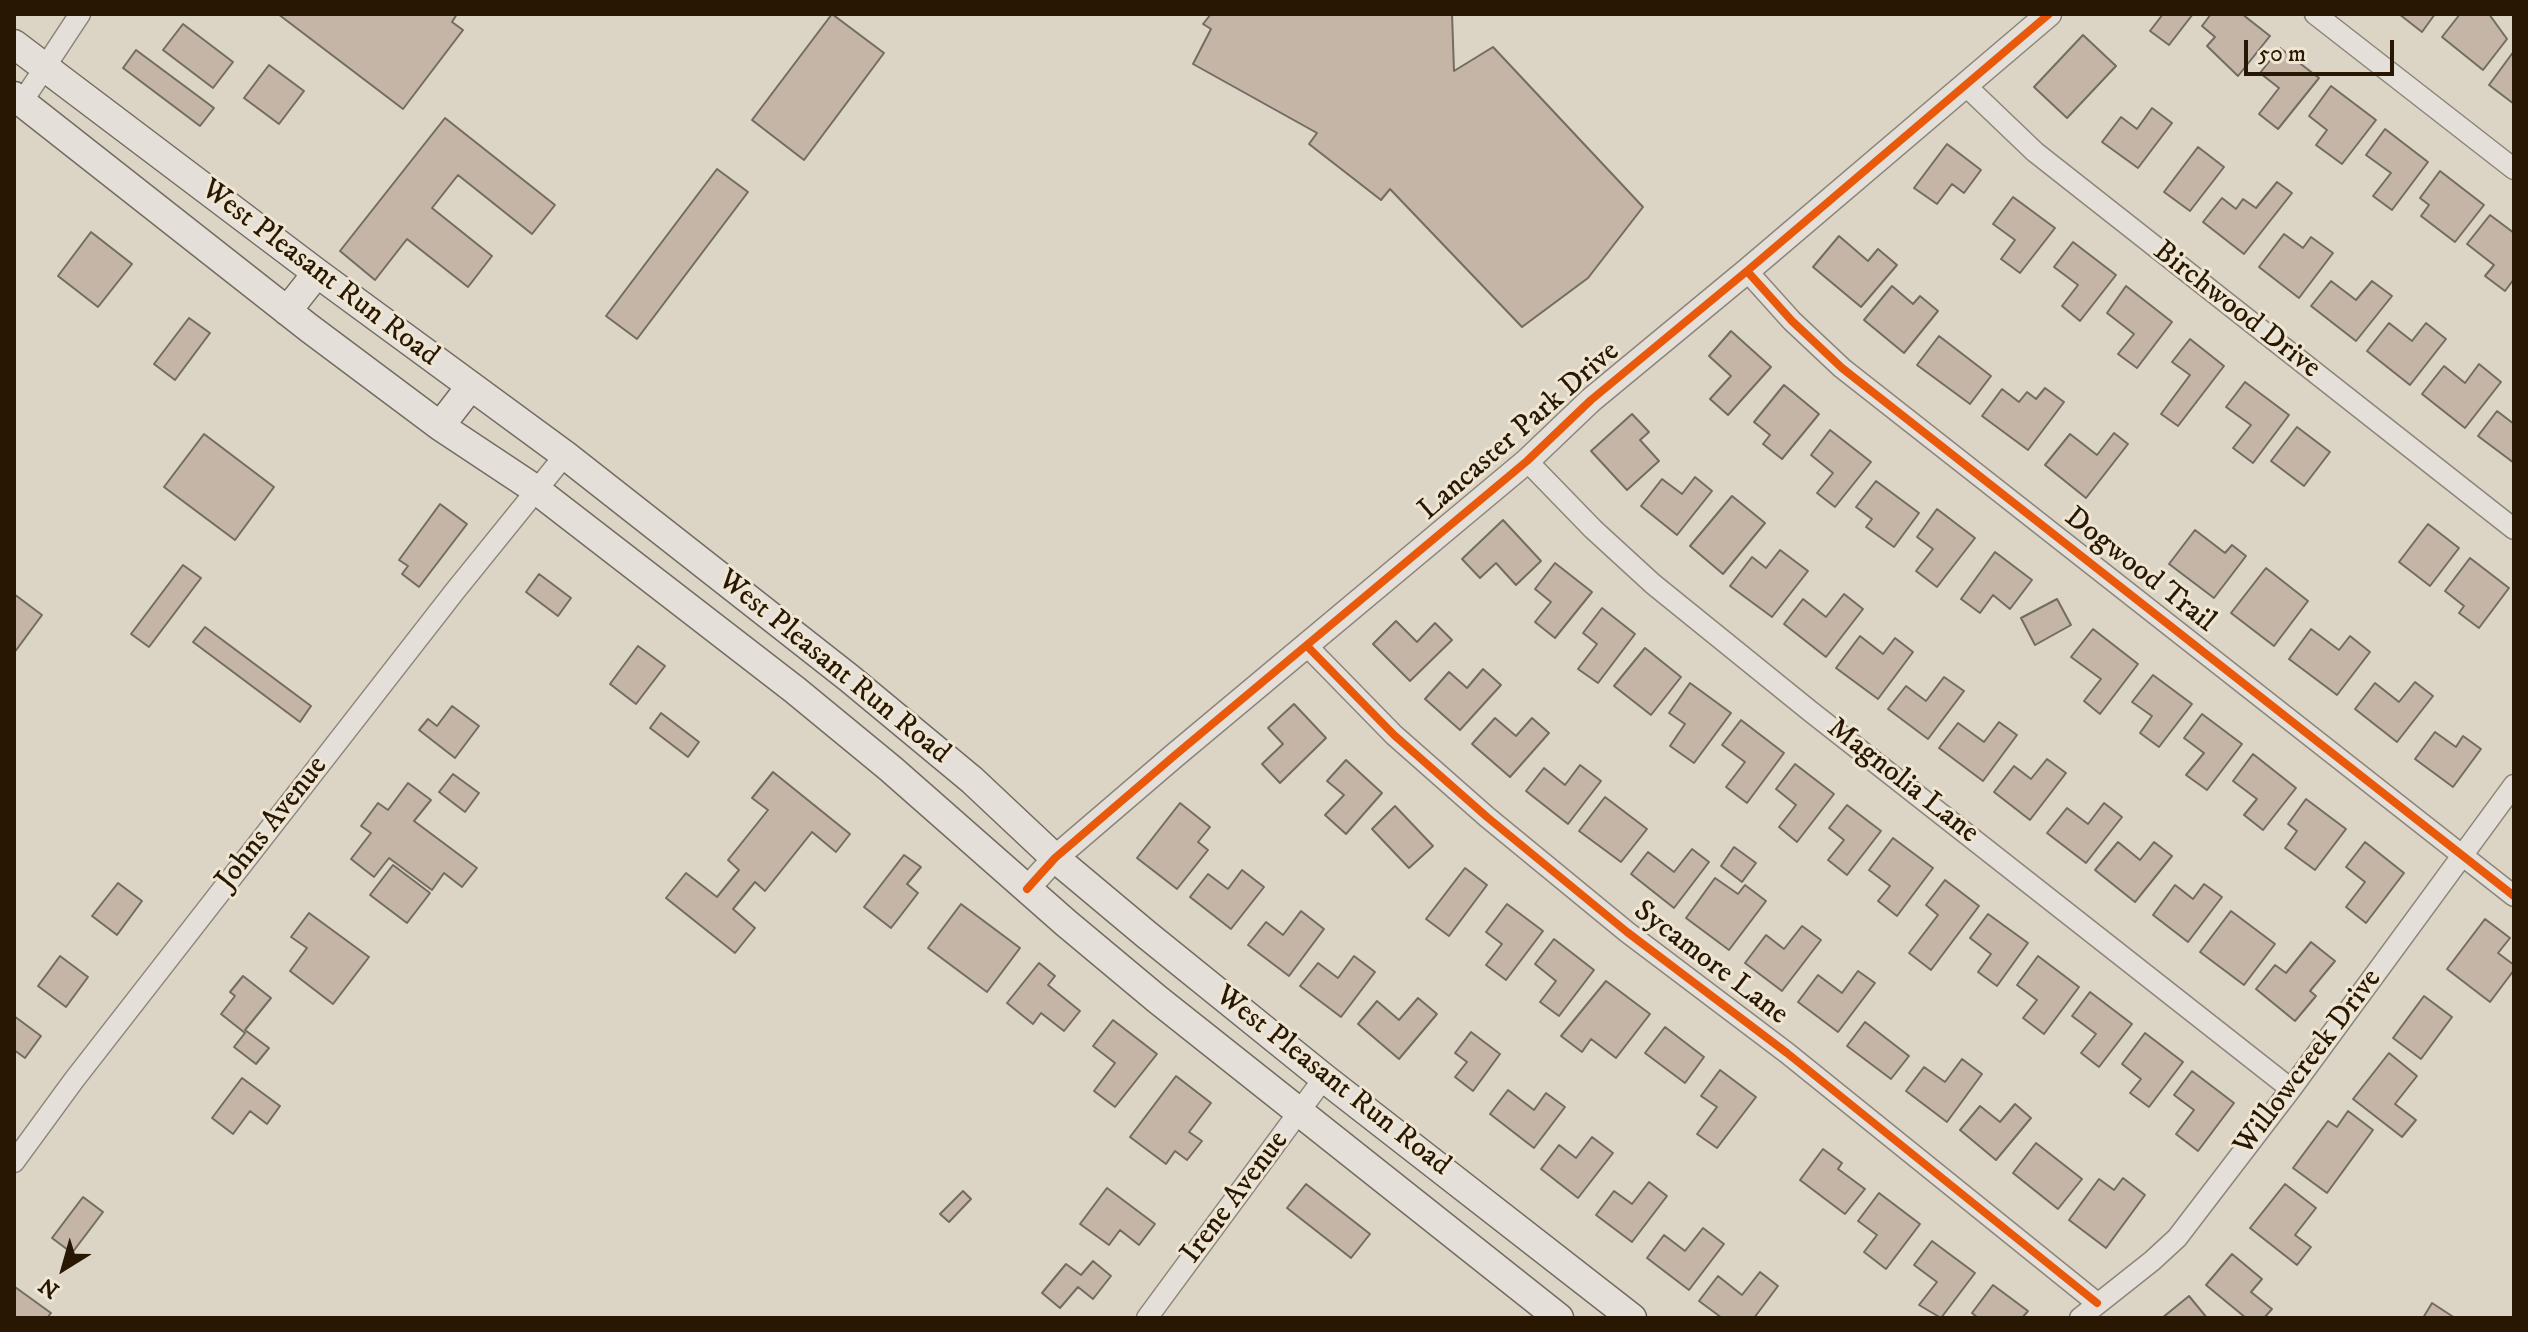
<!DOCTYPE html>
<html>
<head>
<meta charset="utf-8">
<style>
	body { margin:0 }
	#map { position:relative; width:2528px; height:1332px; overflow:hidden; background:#dcd4c5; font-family:"IM FELL DW Pica",serif }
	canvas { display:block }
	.frame { position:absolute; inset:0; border:16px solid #271703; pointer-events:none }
	.north { position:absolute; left:24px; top:1228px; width:80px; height:80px; -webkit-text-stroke:6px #efe5d3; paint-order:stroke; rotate:217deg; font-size:22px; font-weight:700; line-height:32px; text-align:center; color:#271703 }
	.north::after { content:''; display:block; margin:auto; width:28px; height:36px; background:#271703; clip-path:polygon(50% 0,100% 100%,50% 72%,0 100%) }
	.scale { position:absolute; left:2244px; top:40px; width:150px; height:36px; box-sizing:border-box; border:4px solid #271703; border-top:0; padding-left:10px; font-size:24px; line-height:28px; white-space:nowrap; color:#271703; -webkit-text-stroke:6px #efe5d3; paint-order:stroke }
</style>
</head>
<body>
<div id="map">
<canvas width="2528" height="1332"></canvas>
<div class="frame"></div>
<div class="north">N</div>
<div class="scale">50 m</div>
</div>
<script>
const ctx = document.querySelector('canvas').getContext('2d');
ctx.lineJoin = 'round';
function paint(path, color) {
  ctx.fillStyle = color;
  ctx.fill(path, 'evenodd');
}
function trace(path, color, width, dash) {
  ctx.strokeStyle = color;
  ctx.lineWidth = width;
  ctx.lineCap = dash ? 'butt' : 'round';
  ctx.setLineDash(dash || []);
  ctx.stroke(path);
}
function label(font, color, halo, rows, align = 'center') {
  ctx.font = font + ' "IM FELL DW Pica",serif';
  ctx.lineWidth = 6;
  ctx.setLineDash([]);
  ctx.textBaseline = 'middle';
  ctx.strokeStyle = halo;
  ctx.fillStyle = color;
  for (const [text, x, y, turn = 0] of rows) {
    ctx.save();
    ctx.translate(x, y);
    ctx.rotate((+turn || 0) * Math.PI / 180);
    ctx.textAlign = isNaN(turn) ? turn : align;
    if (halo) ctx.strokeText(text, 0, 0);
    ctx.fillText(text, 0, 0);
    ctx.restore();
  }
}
const building = new Path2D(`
	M278,14H457L452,22L463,30L403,109Z
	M832,14L884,53L804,160L752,120Z
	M1211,14H1452L1454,71L1493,47L1643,207L1588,278L1522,327L1390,189L1381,200L1309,144L1317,133L1193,64L1211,29L1203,24Z
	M2163,14H2193L2169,45L2150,31Z
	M2211,14H2242L2270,36L2238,76L2207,46L2215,37L2202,26Z
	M2399,14H2435L2422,32Z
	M2460,14H2489L2507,39L2483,70L2442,37Z
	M183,24L233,62L213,88L163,50Z
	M2083,35L2116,66L2067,118L2034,87Z
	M2280,48L2319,78L2278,129L2259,114L2279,88L2260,73Z
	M136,50L214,108L200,126L123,68Z
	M2514,51V104L2489,85Z
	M269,65L304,91L279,124L244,98Z
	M2331,86L2376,120L2342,164L2316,145L2327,130L2309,116Z
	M2152,108L2172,123L2138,168L2102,142L2121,117L2137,129Z
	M445,118L555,205L532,234L458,175L432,208L492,256L468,287L407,239L375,280L340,251Z
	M2385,129L2428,162L2392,210L2373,196L2391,173L2366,155Z
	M1947,144L1981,170L1964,193L1952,184L1937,204L1914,188Z
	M2198,147L2224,167L2190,211L2164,192Z
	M717,169L748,192L637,339L606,316Z
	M2440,171L2484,205L2455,242L2421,216L2429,205L2420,198Z
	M2277,182L2292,193L2244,254L2203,222L2222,198L2236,209L2243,199L2256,208Z
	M2013,197L2055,228L2020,273L2001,259L2015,240L1993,224Z
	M2490,215L2514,233V279L2505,291L2485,276L2494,265L2467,244Z
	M91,232L132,264L98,307L58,276Z
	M2284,234L2303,248L2311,237L2333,253L2299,298L2259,267Z
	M1839,236L1868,261L1878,249L1897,265L1861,307L1813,267Z
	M2073,242L2116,275L2080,321L2062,306L2078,285L2054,267Z
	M2331,281L2356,300L2372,281L2392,296L2356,341L2311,306Z
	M1892,286L1913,304L1920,296L1938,311L1904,353L1864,320Z
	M2126,286L2172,322L2137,368L2118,354L2134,334L2107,313Z
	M189,318L210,333L175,380L154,364Z
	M2389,323L2412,341L2426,323L2446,339L2410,385L2367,351Z
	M1731,331L1771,367L1728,415L1710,399L1731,376L1709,356Z
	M1939,336L1991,376L1970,404L1917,365Z
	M2190,339L2224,366L2178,426L2161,414L2190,375L2172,362Z
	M2479,364L2501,382L2465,428L2422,394L2444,366L2465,383Z
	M2245,382L2289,415L2253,463L2233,448L2251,425L2226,407Z
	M1784,385L1819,414L1782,459L1763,444L1770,435L1754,422Z
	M2045,388L2064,402L2028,450L1982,416L2002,389L2019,402L2027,392L2036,399Z
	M2497,411L2514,424V463L2478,436Z
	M1632,414L1649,432L1640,440L1659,461L1627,490L1591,451Z
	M2297,427L2330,452L2304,486L2271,461Z
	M1830,430L1871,462L1835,507L1817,493L1833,473L1811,455Z
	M2114,433L2128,444L2086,498L2045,465L2070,434L2097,455Z
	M204,434L274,487L235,540L164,487Z
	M1695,477L1712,491L1677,535L1641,506L1662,479L1682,494Z
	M1876,481L1919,513L1894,547L1866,527L1872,519L1856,507Z
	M1732,496L1765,523L1723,574L1690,546Z
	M440,504L467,524L419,587L402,574L408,566L399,560Z
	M1937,509L1975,538L1937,587L1916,571L1933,549L1917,537Z
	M1503,520L1541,561L1516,585L1496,563L1480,578L1462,559Z
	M2428,524L2459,548L2430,586L2399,562Z
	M2195,530L2225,553L2232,545L2246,556L2214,598L2169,564Z
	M1780,550L1808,571L1772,617L1730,586L1752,557L1766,568Z
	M1995,552L2032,580L2010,609L1993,595L1980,613L1961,599Z
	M2470,558L2509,588L2479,628L2459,613L2464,606L2445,591Z
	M1555,563L1592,592L1555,638L1535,622L1551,602L1535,589Z
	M183,565L201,578L149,647L131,634Z
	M2266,568L2308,601L2274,646L2231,613Z
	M539,574L571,598L558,616L526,592Z
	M14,594L42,615L14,653Z
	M1844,594L1863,609L1826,657L1784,624L1803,599L1826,617Z
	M2057,599L2071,625L2035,645L2021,618Z
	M1602,608L1635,634L1598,683L1578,669L1597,644L1583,633Z
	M1396,621L1417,642L1435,623L1452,640L1410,681L1373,644Z
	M205,627L311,706L300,722L193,642Z
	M2093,629L2138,664L2100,714L2084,701L2101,679L2071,657Z
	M2311,629L2339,650L2350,636L2370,652L2337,695L2289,659Z
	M1860,636L1883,654L1895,638L1913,652L1878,699L1836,668Z
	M638,646L665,666L636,704L610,684Z
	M1645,648L1681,677L1651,715L1614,686Z
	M1483,669L1501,685L1460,730L1425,699L1449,672L1467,688Z
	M2153,675L2192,704L2159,747L2140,733L2152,716L2132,702Z
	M1944,677L1964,691L1928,739L1888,709L1906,686L1926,701Z
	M2415,682L2433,696L2397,742L2355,709L2375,683L2399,702Z
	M1690,683L1731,713L1694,763L1670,746L1685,724L1669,713Z
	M1294,704L1326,738L1280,783L1262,764L1283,744L1268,728Z
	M452,706L479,726L455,758L419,730L428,719L437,726Z
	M661,713L699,742L688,757L650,728Z
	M2202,714L2242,744L2207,790L2186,775L2204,753L2184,738Z
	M1495,718L1516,736L1532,718L1549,733L1510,777L1472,744Z
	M1741,720L1784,753L1747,803L1726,787L1745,762L1722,745Z
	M1999,722L2017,735L1983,781L1939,748L1958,723L1984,742Z
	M2435,732L2456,747L2463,736L2481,749L2453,787L2415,759Z
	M2253,754L2296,788L2263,830L2244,815L2257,799L2233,781Z
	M2047,759L2066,773L2030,820L1994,792L2014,766L2031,779Z
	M1346,760L1382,793L1346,834L1325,815L1344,795L1327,781Z
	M1795,764L1834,794L1797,842L1779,827L1796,805L1776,789Z
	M1580,765L1601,781L1568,824L1526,791L1544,768L1565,785Z
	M773,772L850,834L836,852L812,832L765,891L755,882L733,909L755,928L735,953L666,898L686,873L717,897L739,870L728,860L768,810L752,798Z
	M453,774L479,793L465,812L439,792Z
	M408,783L431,800L414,821L477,868L462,887L444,873L432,890L389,858L374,877L351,859L371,833L361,826L378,803L388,810Z
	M1605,797L1647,829L1621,862L1579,831Z
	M2306,799L2346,829L2315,870L2285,848L2297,831L2288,824Z
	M1180,803L1210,827L1198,842L1208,850L1177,889L1137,858Z
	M2104,803L2122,817L2086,863L2047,833L2067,808L2088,824Z
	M1847,805L1881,831L1847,875L1828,860L1844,840L1829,828Z
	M1395,806L1433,846L1409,868L1372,829Z
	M1893,838L1933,868L1897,916L1878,901L1890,886L1869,870Z
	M2118,842L2140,860L2154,842L2172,856L2135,902L2095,870Z
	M2365,842L2404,873L2366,923L2346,907L2365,882L2346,867Z
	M1734,847L1756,863L1742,882L1721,866Z
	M1692,849L1709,862L1674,908L1631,874L1648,852L1674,872Z
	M904,855L921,867L907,884L918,893L891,928L864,907Z
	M393,865L430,893L407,923L370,895Z
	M1465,868L1487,885L1449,936L1426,919Z
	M1242,870L1264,887L1231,929L1190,897L1208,874L1228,889Z
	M1715,878L1738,894L1745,885L1766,901L1729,950L1686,918Z
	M1945,880L1979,906L1931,970L1909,953L1938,915L1926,905Z
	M118,883L142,901L117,935L92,916Z
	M2204,884L2222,897L2188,942L2153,915L2175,885L2193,899Z
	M961,904L1020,948L987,992L928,948Z
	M1507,904L1543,931L1506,980L1486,965L1502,944L1486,932Z
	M1301,911L1324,929L1289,976L1248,945L1266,922L1283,935Z
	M2231,911L2275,944L2244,985L2200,952Z
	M309,913L369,957L333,1004L290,971L307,948L291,937Z
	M1988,914L2028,943L1997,986L1978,972L1991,954L1970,938Z
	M2485,919L2510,938L2498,953L2514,965V970L2490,1002L2447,969Z
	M1802,926L1821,940L1782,991L1745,963L1766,935L1784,949Z
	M1554,939L1594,970L1559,1016L1540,1002L1556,981L1535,964Z
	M2311,942L2335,961L2310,991L2316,996L2295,1021L2256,989L2275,965L2286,973Z
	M60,956L88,977L66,1007L38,986Z
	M1354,956L1375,972L1341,1017L1300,986L1318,963L1338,978Z
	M2038,956L2079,987L2044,1034L2023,1018L2037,1000L2017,985Z
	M1039,963L1055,976L1048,985L1080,1011L1064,1031L1041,1013L1033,1024L1007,1003Z
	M1858,971L1875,983L1838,1032L1798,1002L1818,975L1842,993Z
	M243,976L271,998L245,1030L269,1048L256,1064L234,1047L245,1033L221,1014L235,996L230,992Z
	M1606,981L1650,1014L1616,1058L1591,1039L1582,1052L1561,1036Z
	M2090,992L2132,1024L2099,1067L2081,1053L2096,1034L2072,1016Z
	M2424,996L2452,1017L2421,1059L2393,1038Z
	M1418,998L1437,1014L1399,1059L1358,1024L1377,1001L1399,1020Z
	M14,1016L41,1036L25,1058L14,1050Z
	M1113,1020L1157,1054L1115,1107L1094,1091L1115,1063L1093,1046Z
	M1865,1022L1909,1056L1891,1079L1847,1046Z
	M1665,1027L1704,1057L1685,1083L1645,1053Z
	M1471,1032L1500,1054L1473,1091L1455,1077L1467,1062L1455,1053Z
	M2145,1033L2183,1062L2149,1107L2130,1093L2141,1079L2122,1064Z
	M2389,1053L2417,1076L2395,1104L2416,1120L2402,1137L2353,1099Z
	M1962,1059L1982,1074L1947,1122L1906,1091L1924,1067L1945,1082Z
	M1720,1070L1756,1097L1717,1148L1697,1134L1717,1107L1701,1096Z
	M2192,1071L2234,1103L2198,1151L2176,1134L2194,1110L2174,1095Z
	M1176,1076L1211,1103L1189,1132L1202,1141L1187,1160L1175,1151L1166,1164L1130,1137Z
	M242,1078L280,1106L267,1124L250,1111L233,1134L212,1118Z
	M1508,1090L1534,1110L1546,1093L1565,1107L1534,1148L1490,1114Z
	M2015,1104L2031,1118L1996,1160L1960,1130L1980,1106L2000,1122Z
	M2348,1111L2373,1130L2327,1193L2293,1168L2328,1121L2337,1127Z
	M1592,1137L1613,1153L1578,1198L1541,1169L1559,1145L1576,1158Z
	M2036,1143L2082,1179L2058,1209L2013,1173Z
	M1823,1149L1842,1163L1838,1169L1865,1189L1845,1214L1800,1180Z
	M2123,1178L2145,1195L2106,1248L2069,1220L2099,1179L2114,1190Z
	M1649,1182L1667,1196L1632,1242L1596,1215L1614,1191L1632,1204Z
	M1306,1184L1370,1234L1351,1258L1287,1208Z
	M2285,1184L2316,1208L2295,1235L2311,1247L2297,1265L2250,1228Z
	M1107,1188L1155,1224L1139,1245L1120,1230L1109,1245L1080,1224Z
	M963,1191L971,1199L949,1222L940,1214Z
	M1879,1193L1920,1224L1886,1269L1864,1252L1877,1235L1858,1221Z
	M83,1197L103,1212L72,1253L52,1238Z
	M1703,1228L1724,1244L1689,1290L1647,1258L1664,1235L1685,1251Z
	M1932,1241L1975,1273L1941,1318L1919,1305L1937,1282L1914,1265Z
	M2232,1254L2262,1279L2251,1292L2272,1309L2264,1318H2246L2206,1285Z
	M1093,1261L1111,1276L1093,1299L1078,1287L1060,1308L1042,1293L1066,1264L1081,1275Z
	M1760,1272L1778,1286L1754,1318H1722L1699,1301L1718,1276L1742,1295Z
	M1993,1285L2028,1311L2022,1318H1978L1972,1313Z
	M15,1287L51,1313L47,1318H14Z
	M2189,1296L2207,1318H2162Z
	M2432,1303L2455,1318H2423Z`);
const minor = new Path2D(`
	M2315,14L2514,169
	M1966,86L2035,152L2514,529
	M22,102L80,14
	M1747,271L1792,321L1842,368L2514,896
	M1527,461L1593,529L1653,584L1810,711L2291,1089
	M1307,646L1394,735L1487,817L1627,932L1787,1053L2097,1303
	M14,1162L74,1080L455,591L565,455
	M1147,1318L1324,1078
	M2080,1318L2152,1261L2177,1238L2291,1089L2514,785`);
const tertiary = new Path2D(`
	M1027,889L1055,858L1174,756L1527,461L1591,400L1747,271L2049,14`);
const secondary = new Path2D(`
	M14,44L317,273L565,455L849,678L972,780L1055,858L1147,935L1324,1078L1632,1318
	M14,96L309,328L440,426L535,489L795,690L891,769L1066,923L1157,999L1559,1318
	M287,311L317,273
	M440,426L471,386`);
const cycleway = new Path2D(`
	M1747,271L1792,321L1842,368L2514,896
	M1307,646L1394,735L1487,817L1627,932L1787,1053L2097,1303
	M1027,889L1055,858L1174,756L1527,461L1591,400L1747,271L2049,14`);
const streetNames = [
	["West Pleasant Run Road",319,274,37],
	["Birchwood Drive",2236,311,38],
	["Lancaster Park Drive",1520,432,-41],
	["Dogwood Trail",2139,571,38],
	["West Pleasant Run Road",833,668,39],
	["Magnolia Lane",1902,782,38],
	["Johns Avenue",273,824,-52],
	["Sycamore Lane",1710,964,37],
	["Willowcreek Drive",2309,1063,-53],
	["West Pleasant Run Road",1332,1082,38],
	["Irene Avenue",1236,1198,-53]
];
paint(building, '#c5b5a7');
trace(building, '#726c61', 2);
trace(minor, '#8c857a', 23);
trace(tertiary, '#8c857a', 27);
trace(secondary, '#726c61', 31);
trace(minor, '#e4e0d9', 20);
trace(tertiary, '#e4e0d9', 24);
trace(secondary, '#e4e0d9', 28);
trace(cycleway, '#e8590c', 8);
label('30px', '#271703', '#efe5d3', streetNames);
</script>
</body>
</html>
